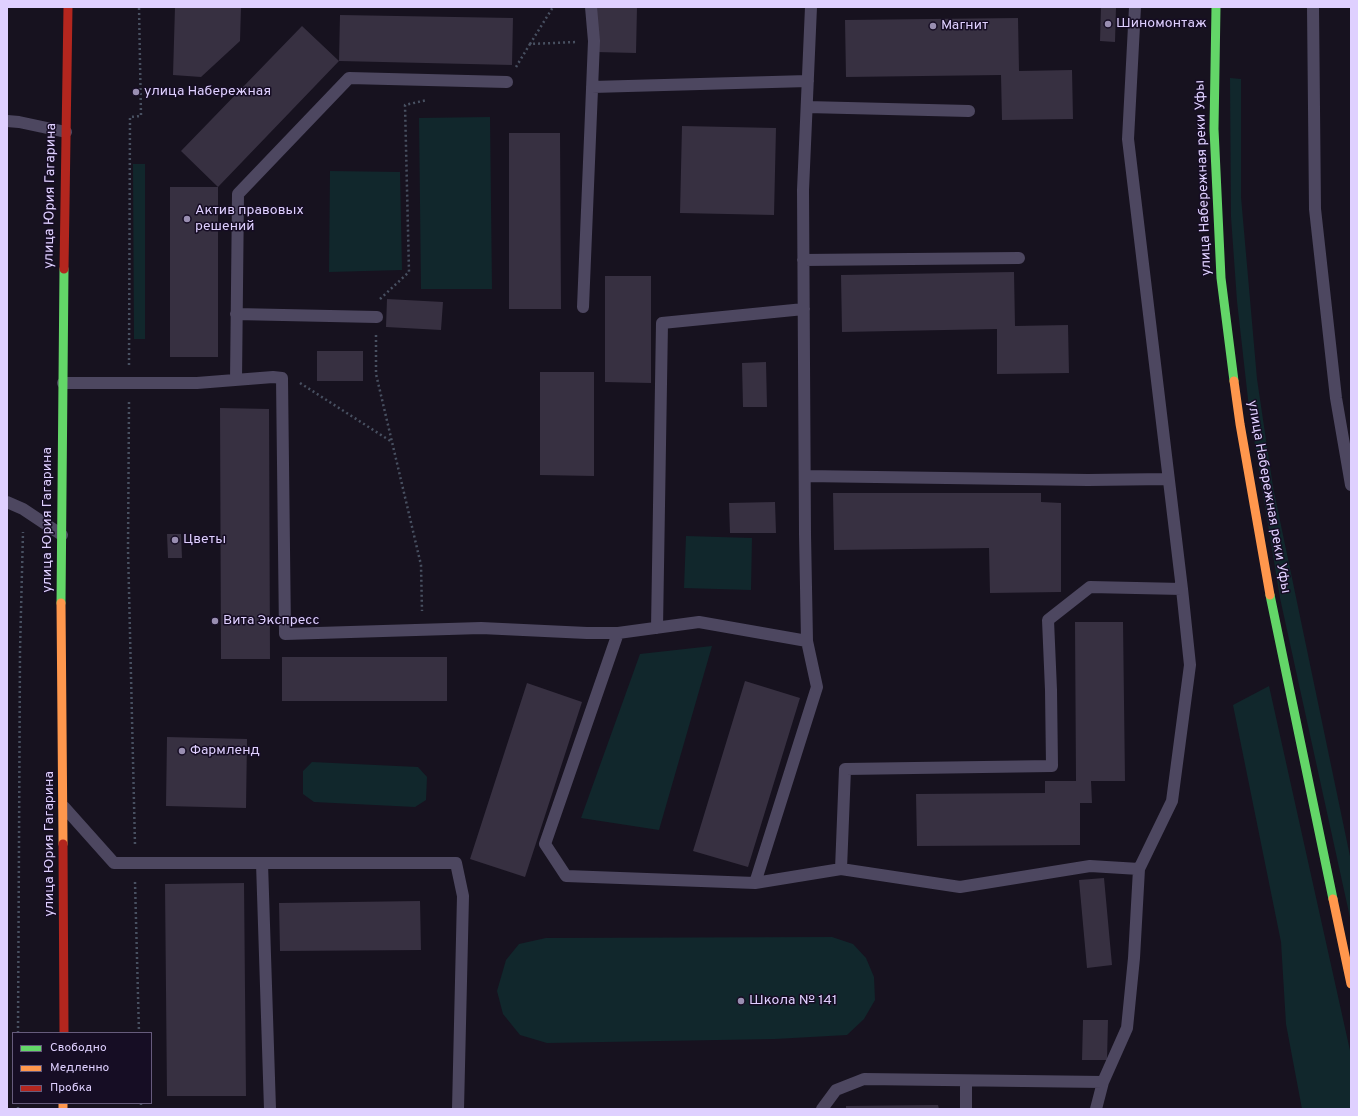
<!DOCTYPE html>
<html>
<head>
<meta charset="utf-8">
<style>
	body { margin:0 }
	#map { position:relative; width:1358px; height:1116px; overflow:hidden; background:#17121f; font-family:Overpass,sans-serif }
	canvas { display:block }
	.frame { position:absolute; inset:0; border:8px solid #dfd0ff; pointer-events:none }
	.legend { position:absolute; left:12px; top:1032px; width:140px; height:72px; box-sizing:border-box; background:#160d24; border:1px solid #665b7c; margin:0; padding:5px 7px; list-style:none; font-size:12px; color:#dfd0ff }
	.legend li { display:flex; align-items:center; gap:8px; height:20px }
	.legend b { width:20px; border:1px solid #665b7c }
</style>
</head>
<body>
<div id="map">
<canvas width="1358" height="1116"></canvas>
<div class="frame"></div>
<ul class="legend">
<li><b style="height:5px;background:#63d668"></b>Свободно</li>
<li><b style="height:5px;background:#ff974d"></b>Медленно</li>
<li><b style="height:5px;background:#b3261e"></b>Пробка</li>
</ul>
</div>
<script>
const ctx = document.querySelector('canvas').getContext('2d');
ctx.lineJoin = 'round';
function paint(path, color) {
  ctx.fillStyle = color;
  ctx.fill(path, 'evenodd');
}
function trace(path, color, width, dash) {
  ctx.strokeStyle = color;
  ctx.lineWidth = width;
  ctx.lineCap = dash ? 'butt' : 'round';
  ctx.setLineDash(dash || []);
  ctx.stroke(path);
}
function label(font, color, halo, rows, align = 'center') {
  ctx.font = font + ' Overpass,sans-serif';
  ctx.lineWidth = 3;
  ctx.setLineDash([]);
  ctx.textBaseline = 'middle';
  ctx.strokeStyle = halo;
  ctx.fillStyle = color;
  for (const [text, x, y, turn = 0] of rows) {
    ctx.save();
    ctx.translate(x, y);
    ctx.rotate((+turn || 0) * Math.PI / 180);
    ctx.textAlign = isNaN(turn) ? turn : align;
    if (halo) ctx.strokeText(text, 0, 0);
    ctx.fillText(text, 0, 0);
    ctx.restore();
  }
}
const green = new Path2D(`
	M1230,78L1241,79V197L1257,379L1273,487L1351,861V922L1280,598L1249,408L1237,301L1231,217Z
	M490,117L492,289H421L419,118Z
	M133,164H145V339H134Z
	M330,171L400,172L402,270L329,272Z
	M686,536L752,538L751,590L684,588Z
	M712,646L659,830L581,818L640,654Z
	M1269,686L1351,1055V1109H1302L1286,1024L1281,942L1233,705Z
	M312,762L418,767L427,777L426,800L415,807L314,802L303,794V771Z
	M832,937L853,944L866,958L874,977L875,1000L864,1019L847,1035L775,1039L547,1043L520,1035L503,1014L497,991L506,960L519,944L546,938Z`);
const building = new Path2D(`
	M175,7H241L240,41L201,77L173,75Z
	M597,7H637L636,53L596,52Z
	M1101,7H1116L1115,42L1100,41Z
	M340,15L513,18L512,65L339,61Z
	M1018,18L1019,71L1072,70L1073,119L1002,120L1001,75L846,77L845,20Z
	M302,26L339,61L218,187L181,151Z
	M682,126L776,128L774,215L680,213Z
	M509,133H560L561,309H509Z
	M170,187H218V357H170Z
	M1014,272L1015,326L1068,325L1069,373L997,374V329L842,332L841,275Z
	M605,276H651V383L605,382Z
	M387,299L443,302L441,330L386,327Z
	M317,351H363V381H317Z
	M766,362L767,407H743L742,363Z
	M540,372H594V476L540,475Z
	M220,408L269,409L270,659H221Z
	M833,493H1041V502L1061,503V592L990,593L989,548L834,550Z
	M775,502L776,533H730L729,503Z
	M167,534H181L182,558H168Z
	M1075,622H1123L1125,781H1091L1092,803H1080V845L917,846L916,794L1045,793V781H1076Z
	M282,657H447V701H282Z
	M745,681L800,698L748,867L693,851Z
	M527,683L582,702L525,877L470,859Z
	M167,737L247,739L246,808L166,806Z
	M1104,878L1112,965L1087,968L1079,880Z
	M244,883L246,1096H167L165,884Z
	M420,901L421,950L280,951L279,903Z
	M1083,1020H1108L1107,1060H1082Z
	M938,1105L939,1109H846V1106Z`);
const path = new Path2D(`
	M530,44L553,7
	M516,67L530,44L576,42
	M380,299L409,272L405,105L427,100
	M376,335V374L421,565L422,611
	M129,365L130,117L141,116L139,7
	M300,383L392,442
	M129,402L128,549L135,845
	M135,882L139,1033
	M18,1033L20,651L23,532
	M141,1103V1109
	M18,1109V1103`);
const lane = new Path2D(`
	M1313,7L1315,209L1336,398L1351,485
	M592,87L808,81
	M807,107L969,111
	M7,121L19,122L66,132
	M803,260L1019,258
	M583,307L594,41L591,7
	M236,314L377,317
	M236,380L238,194L349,78L507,82
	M63,383H197L273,377L282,378L285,634L481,628L587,633H618L699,622L807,641
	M805,476L1088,480L1168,479
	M7,502L23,509L62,535
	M657,628L662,323L804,309
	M618,633L545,844L566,876L755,883L817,687L807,641L805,534L803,190L811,7
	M64,807L114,863H456L463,896L458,1109
	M262,863L270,1109
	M1139,869L1090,866L960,887L841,869L845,769L1052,766L1051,690L1048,620L1090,587L1182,589
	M755,883L841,869
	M966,1081V1109
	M822,1109L836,1090L864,1079L1103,1082
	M1096,1109L1103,1082L1127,1028L1134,958L1139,869L1172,801L1190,665L1182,589L1128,139L1135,7`);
const fast = new Path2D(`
	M1216,7L1214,129L1221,278L1234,381
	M1270,595L1333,899
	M61,603L64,269`);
const slow = new Path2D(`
	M1234,381L1240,424L1270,595
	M61,603L63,844
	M1333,899L1351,984
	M63,1103V1109`);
const jam = new Path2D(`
	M64,269L68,7
	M63,844L64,1033`);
const markers = [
	[1108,24,4,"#998eb1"],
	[933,26,4,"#998eb1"],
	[136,92,4,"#998eb1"],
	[187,219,4,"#998eb1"],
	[175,540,4,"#998eb1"],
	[215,621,4,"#998eb1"],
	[182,751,4,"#998eb1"],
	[741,1001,4,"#998eb1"]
];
const poiNames = [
	["Шиномонтаж",1116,24],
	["Магнит",941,26],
	["улица Набережная",144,92],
	["Актив правовых",195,211],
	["решений",195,227],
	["Цветы",183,540],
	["Вита Экспресс",223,621],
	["Фармленд",190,751],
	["Школа № 141",749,1001]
];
const streetNames = [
	["улица Набережная реки Уфы",1204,178,-92],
	["улица Юрия Гагарина",51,196,-89],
	["улица Набережная реки Уфы",1268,497,80],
	["улица Юрия Гагарина",48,520,-90],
	["улица Юрия Гагарина",50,844,-90]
];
paint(green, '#11272c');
paint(building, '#373041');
trace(path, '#485061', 2.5, [2, 3]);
trace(lane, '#4d4760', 12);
trace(fast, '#63d668', 9);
trace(slow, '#ff974d', 9);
trace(jam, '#b3261e', 9);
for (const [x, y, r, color] of markers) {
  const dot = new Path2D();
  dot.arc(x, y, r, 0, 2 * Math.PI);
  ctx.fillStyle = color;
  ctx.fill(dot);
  trace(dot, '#160d24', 1.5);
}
label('14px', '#dfd0ff', '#160d24', poiNames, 'left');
label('14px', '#dfd0ff', '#160d24', streetNames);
</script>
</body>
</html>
